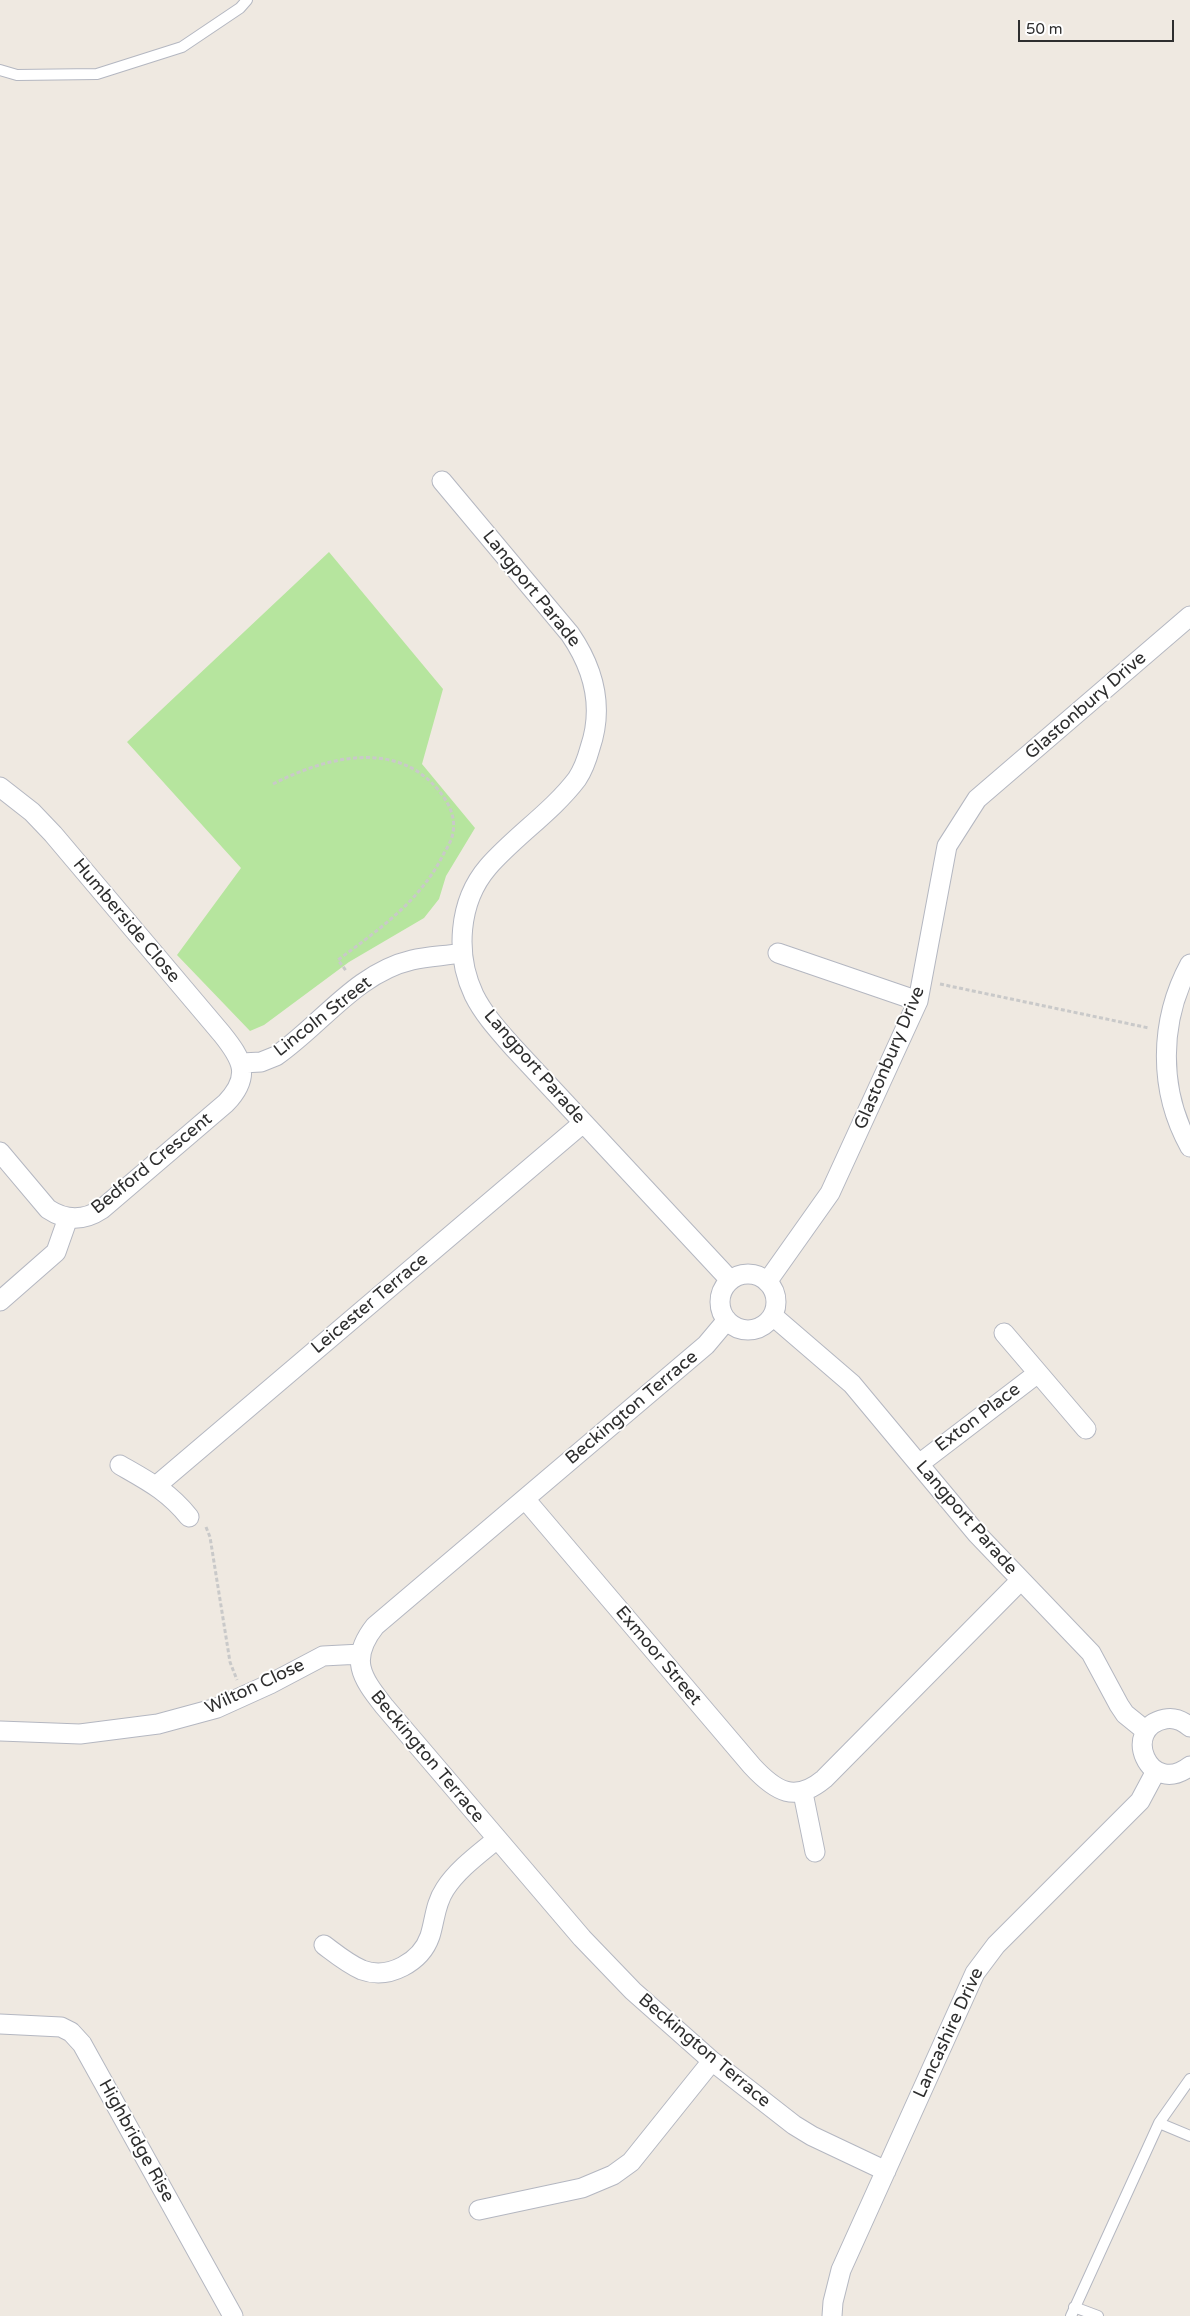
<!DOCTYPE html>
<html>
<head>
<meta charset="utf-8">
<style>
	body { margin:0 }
	#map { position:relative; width:1190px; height:2316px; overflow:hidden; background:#efe9e1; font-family:"Varela Round",sans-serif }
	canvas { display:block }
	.scale { position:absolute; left:1018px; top:20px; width:156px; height:22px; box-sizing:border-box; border:2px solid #2e2e2e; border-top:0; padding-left:6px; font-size:15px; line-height:18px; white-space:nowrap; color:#2e2e2e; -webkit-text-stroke:4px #fff; paint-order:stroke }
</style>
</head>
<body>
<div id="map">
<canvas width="1190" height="2316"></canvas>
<div class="scale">50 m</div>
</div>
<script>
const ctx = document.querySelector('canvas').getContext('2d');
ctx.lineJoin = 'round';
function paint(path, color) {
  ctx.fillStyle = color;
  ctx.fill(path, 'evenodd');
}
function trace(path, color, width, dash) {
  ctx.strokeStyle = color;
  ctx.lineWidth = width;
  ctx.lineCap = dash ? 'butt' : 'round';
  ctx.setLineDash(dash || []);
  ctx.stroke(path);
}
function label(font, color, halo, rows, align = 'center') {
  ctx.font = font + ' "Varela Round",sans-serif';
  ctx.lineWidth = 4;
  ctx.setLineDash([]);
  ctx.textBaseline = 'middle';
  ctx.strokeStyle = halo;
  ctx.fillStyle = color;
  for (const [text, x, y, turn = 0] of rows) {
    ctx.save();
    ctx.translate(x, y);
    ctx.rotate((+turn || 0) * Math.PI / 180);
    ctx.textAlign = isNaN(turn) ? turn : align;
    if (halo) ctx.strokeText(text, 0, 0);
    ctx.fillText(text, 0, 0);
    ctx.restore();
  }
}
const green = new Path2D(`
	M329,552L443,689L422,764L475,828L446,876L439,899L424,918L349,962L264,1025L250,1031L177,955L241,868L127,742Z`);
const path = new Path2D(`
	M273,784C326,757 397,738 440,792C450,805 457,819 452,837C450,844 445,851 442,857C419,902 378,930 338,960L347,972
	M940,984L1149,1028
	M206,1527L210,1537L230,1662L237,1680`);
const lane = new Path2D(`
	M0,70L17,75L97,74L182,47L240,8L247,0
	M1159,2123L1190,2136
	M1074,2307L1098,2316
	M1071,2316L1159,2123L1190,2079`);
const street = new Path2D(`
	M442,481L570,634C594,669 604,707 590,748C587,759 583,770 577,779C552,812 515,836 488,867C458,902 455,955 474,995C484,1015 499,1031 513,1047L730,1280
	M0,787L32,812L53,834L222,1034C242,1059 252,1076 226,1103L102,1209C84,1221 66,1221 48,1209L0,1152
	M778,953L918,1001
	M1190,964C1159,1021 1158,1090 1190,1147
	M242,1063L261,1062L276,1056C321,1025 356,973 412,960C428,956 445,956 462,953
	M720 1302a28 28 0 1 1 56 0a28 28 0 1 1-56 0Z
	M767,1282L830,1193L918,1001L947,846L977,799L1190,616
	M0,1301L56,1252L68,1218
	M773,1316L852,1384L977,1534L1091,1653L1119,1705L1125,1714L1146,1731
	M727,1320L706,1345L375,1626C349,1659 361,1677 384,1706L582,1938L633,1991L712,2061L794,2125L812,2136L886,2171
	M1004,1333L1086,1429
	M919,1464L1038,1373
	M120,1465C148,1481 168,1491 189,1517
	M156,1486L583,1123
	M525,1499L752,1766C776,1792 795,1803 824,1779L1020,1581
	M1190,1727C1183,1721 1174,1717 1165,1719C1120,1728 1149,1798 1190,1766
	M0,1731L80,1734L158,1724L217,1708L270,1684L323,1656L361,1654
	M803,1793L815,1852
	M324,1945C336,1954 348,1964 362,1970C389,1980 421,1962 430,1936C435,1920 435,1904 445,1889C458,1869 479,1854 497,1839
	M0,2024L61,2027L71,2032L82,2044L233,2316
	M479,2210L582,2188L613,2175L631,2162L712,2061
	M832,2316L833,2302L841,2270L975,1973L996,1945L1140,1801L1156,1771`);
const streetNames = [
	["Langport Parade",531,589,51],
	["Glastonbury Drive",1086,706,-41],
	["Humberside Close",126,921,50],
	["Lincoln Street",323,1017,-38],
	["Glastonbury Drive",890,1058,-67],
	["Langport Parade",534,1067,49],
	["Bedford Crescent",152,1164,-39],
	["Leicester Terrace",370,1304,-40],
	["Beckington Terrace",632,1408,-40],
	["Exton Place",978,1418,-37],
	["Langport Parade",966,1518,49],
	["Exmoor Street",658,1656,50],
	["Wilton Close",255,1687,-25],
	["Beckington Terrace",427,1757,50],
	["Lancashire Drive",949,2033,-65],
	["Beckington Terrace",704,2051,40],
	["Highbridge Rise",136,2141,61]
];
paint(green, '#b6e59e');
trace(lane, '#b4b7c1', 12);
trace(street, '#b4b7c1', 21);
trace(path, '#c9c9c9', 3, [4, 2.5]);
trace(lane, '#fff', 10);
trace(street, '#fff', 19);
label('18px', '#2e2e2e', '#fff', streetNames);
</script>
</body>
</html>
